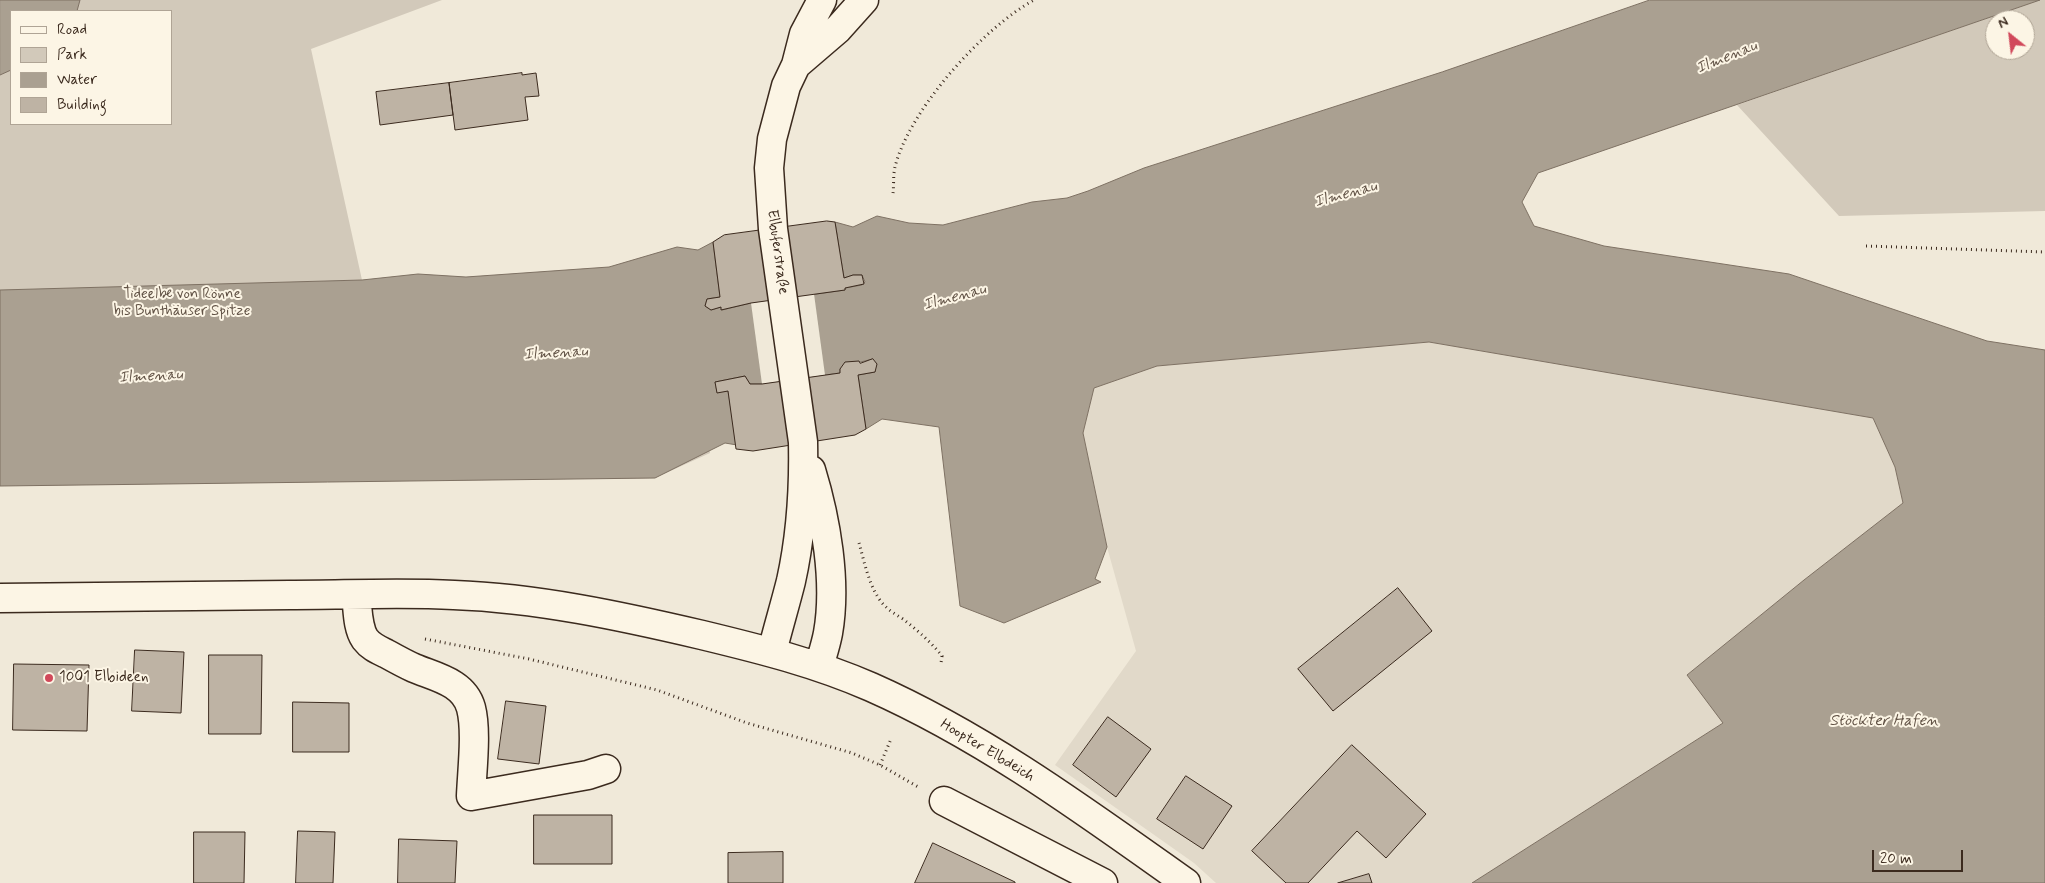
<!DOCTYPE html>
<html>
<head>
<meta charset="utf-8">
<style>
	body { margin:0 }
	#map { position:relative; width:2045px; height:883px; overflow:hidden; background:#f0e9d9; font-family:Mynerve,sans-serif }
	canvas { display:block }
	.legend { position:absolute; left:10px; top:10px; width:162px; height:115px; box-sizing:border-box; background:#fcf5e5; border:1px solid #afa495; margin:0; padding:6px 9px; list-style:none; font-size:15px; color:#3b2a1e }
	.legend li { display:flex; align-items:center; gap:10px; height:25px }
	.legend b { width:25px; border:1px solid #afa495 }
	.north { position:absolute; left:1985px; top:10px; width:50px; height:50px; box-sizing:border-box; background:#fcf5e5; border:1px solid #afa495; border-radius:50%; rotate:331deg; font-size:14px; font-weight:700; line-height:20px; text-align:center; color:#3b2a1e }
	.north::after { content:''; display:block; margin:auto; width:18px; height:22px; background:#d1495b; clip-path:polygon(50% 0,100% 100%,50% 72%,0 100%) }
	.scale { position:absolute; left:1872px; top:850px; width:91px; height:22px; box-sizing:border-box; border:2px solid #3b2a1e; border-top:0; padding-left:6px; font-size:15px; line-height:18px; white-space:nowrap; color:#3b2a1e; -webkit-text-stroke:4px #fcf5e5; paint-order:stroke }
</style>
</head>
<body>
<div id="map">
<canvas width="2045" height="883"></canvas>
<ul class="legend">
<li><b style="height:6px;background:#fcf5e5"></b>Road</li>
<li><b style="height:14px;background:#d2c9ba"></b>Park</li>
<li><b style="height:14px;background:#aaa091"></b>Water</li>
<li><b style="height:14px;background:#beb3a4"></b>Building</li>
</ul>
<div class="north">N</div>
<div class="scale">20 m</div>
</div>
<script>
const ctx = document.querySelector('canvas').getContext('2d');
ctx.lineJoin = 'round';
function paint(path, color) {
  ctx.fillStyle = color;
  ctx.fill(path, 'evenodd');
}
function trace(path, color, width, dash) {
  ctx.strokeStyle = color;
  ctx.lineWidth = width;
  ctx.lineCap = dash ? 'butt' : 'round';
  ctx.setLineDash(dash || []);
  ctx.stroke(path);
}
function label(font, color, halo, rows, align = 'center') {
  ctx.font = font + ' Mynerve,sans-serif';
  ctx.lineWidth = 4;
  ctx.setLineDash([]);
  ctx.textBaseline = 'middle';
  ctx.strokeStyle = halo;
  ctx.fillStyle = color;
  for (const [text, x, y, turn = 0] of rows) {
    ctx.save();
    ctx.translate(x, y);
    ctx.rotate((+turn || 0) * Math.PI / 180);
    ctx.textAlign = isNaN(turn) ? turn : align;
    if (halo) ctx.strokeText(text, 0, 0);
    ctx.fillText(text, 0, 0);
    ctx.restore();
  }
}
const built = new Path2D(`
	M1429,342L1873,418L1895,467L1903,503L1804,580L1687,675L1724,722L1472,883H1216L1194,863L1055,765L1136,651L1107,547L1083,433L1094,388L1157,366Z`);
const green = new Path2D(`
	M0,0H442L311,49L362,280L418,274L466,277L609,267L677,247L710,453L655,478L0,486ZM11,11H171V124H11Z
	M2040,0H2045V211L1839,216L1737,105ZM1995,20H2025V50H1995Z`);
const water = new Path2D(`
	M0,0H80L77,11H11V70L0,75Z
	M1650,0H2040L1538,173L1522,202L1534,226L1604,246L1789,274L1987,341L2045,350V883H1472L1723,723L1687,675L1804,580L1903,503L1895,467L1873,418L1429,342L1157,366L1094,388L1083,433L1107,547L1095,579L1101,582L1004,623L960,606L939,427L882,419L866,429L858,375L875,372L873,359L844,366L840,369V373L762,384H750L745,376L715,382L717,392L728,391L737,445L725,443L655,478L0,486V290L362,280L418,274L466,277L609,267L677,247L698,250L713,242L720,297L707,299L705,306L711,310L721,307L722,310L751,303L845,290V288L862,285L865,282L862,275H853L844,278L835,222L853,227L877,216L909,223L943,225L1032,202L1067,198L1088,191L1144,168L1442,72Z`);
const pier = new Path2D(`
	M814,294L825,375L762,384L751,303Z`);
const building = new Path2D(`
	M522,73V75L536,73L539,96L525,97L528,120L455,130L449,83Z
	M449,83L453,115L380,125L376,92Z
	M827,221L835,222L844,278L853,275H862L864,284L845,288V290L751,303L721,310V307L711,310L705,306L707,299L720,297L713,242L724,235Z
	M873,359L877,364L875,372L858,375L866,429L855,435L753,451L736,449L728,391L717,393L715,382L745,376L750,384H762L840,373V369L845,362L859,361L860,363Z
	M1398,588L1432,631L1333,711L1298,669Z
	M135,650L184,652L181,713L132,711Z
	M209,655H262L261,734H209Z
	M14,664L89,665L87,731L13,730Z
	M506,701L546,706L539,764L498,759Z
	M293,702L349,703V752H293Z
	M1108,717L1151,749L1116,797L1073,765Z
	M1352,745L1426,814L1386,858L1357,831L1308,883H1286L1252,851Z
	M1186,776L1232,806L1203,849L1157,819Z
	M534,815H612V864H534Z
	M298,831L335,832L333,883H296Z
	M194,832H245L244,883H194Z
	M399,839L457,841L455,883H398Z
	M933,843L1015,882V883H915Z
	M783,852V883H728V853Z
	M1369,874L1372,883H1338Z`);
const path = new Path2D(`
	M893,193C894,185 893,175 895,167C909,110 983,28 1034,0
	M1866,246L2045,252
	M859,543C865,564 870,592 886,607C891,612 897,615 903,619C917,630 931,642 942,656L941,663
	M425,639L529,659L657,690L747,723L852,753L880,765L920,788
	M880,765L891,739`);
const minor = new Path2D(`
	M796,65L838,29L864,0
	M811,470C826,519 837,582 828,633C826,644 822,656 819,667
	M356,595C358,609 357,627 365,639C371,647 379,650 387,654C396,659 405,664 414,668C435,677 464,682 471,708C477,731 472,771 471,796L588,775L606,769
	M0,598C97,597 193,596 290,595C344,595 399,592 454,595C537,598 621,616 702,635C760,649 816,663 871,687C984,737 1086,812 1186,883
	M772,652C778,628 785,605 791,581C801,536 804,489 803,442L773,229L769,168L772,139L786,86L796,65L804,34L822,0
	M944,801L1103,883`);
const markers = [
	[49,678,5,"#d1495b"]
];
const streetNames = [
	["Elbuferstraße",777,252,82],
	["Hoopter Elbdeich",987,751,31]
];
const parkNames = [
	["Tideelbe von Rönne",182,295],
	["bis Bunthäuser Spitze",182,312]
];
const poiNames = [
	["1001 Elbideen",59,678]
];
const waterNames = [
	["Ilmenau",1727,58,-22],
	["Ilmenau",1346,195,-15],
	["Ilmenau",955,298,-15],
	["Ilmenau",556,354,-3],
	["Ilmenau",151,377,-3],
	["Stöckter Hafen",1884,722]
];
paint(built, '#e1d9c9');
paint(green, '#d2c9ba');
paint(water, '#aaa091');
trace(water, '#7e7163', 1);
paint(pier, '#f0e9d9');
paint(building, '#beb3a4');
trace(building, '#3b2a1e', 1);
trace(minor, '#3b2a1e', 31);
trace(path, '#3b2a1e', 3, [1, 4]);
trace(minor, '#fcf5e5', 28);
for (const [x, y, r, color] of markers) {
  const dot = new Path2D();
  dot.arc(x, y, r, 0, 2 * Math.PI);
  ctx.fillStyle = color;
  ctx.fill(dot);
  trace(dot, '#fcf5e5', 2);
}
label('15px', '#3b2a1e', '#fcf5e5', streetNames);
label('15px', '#615245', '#fcf5e5', parkNames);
label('15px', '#3b2a1e', '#fcf5e5', poiNames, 'left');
label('italic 16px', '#625346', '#fcf5e5', waterNames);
</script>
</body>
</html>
